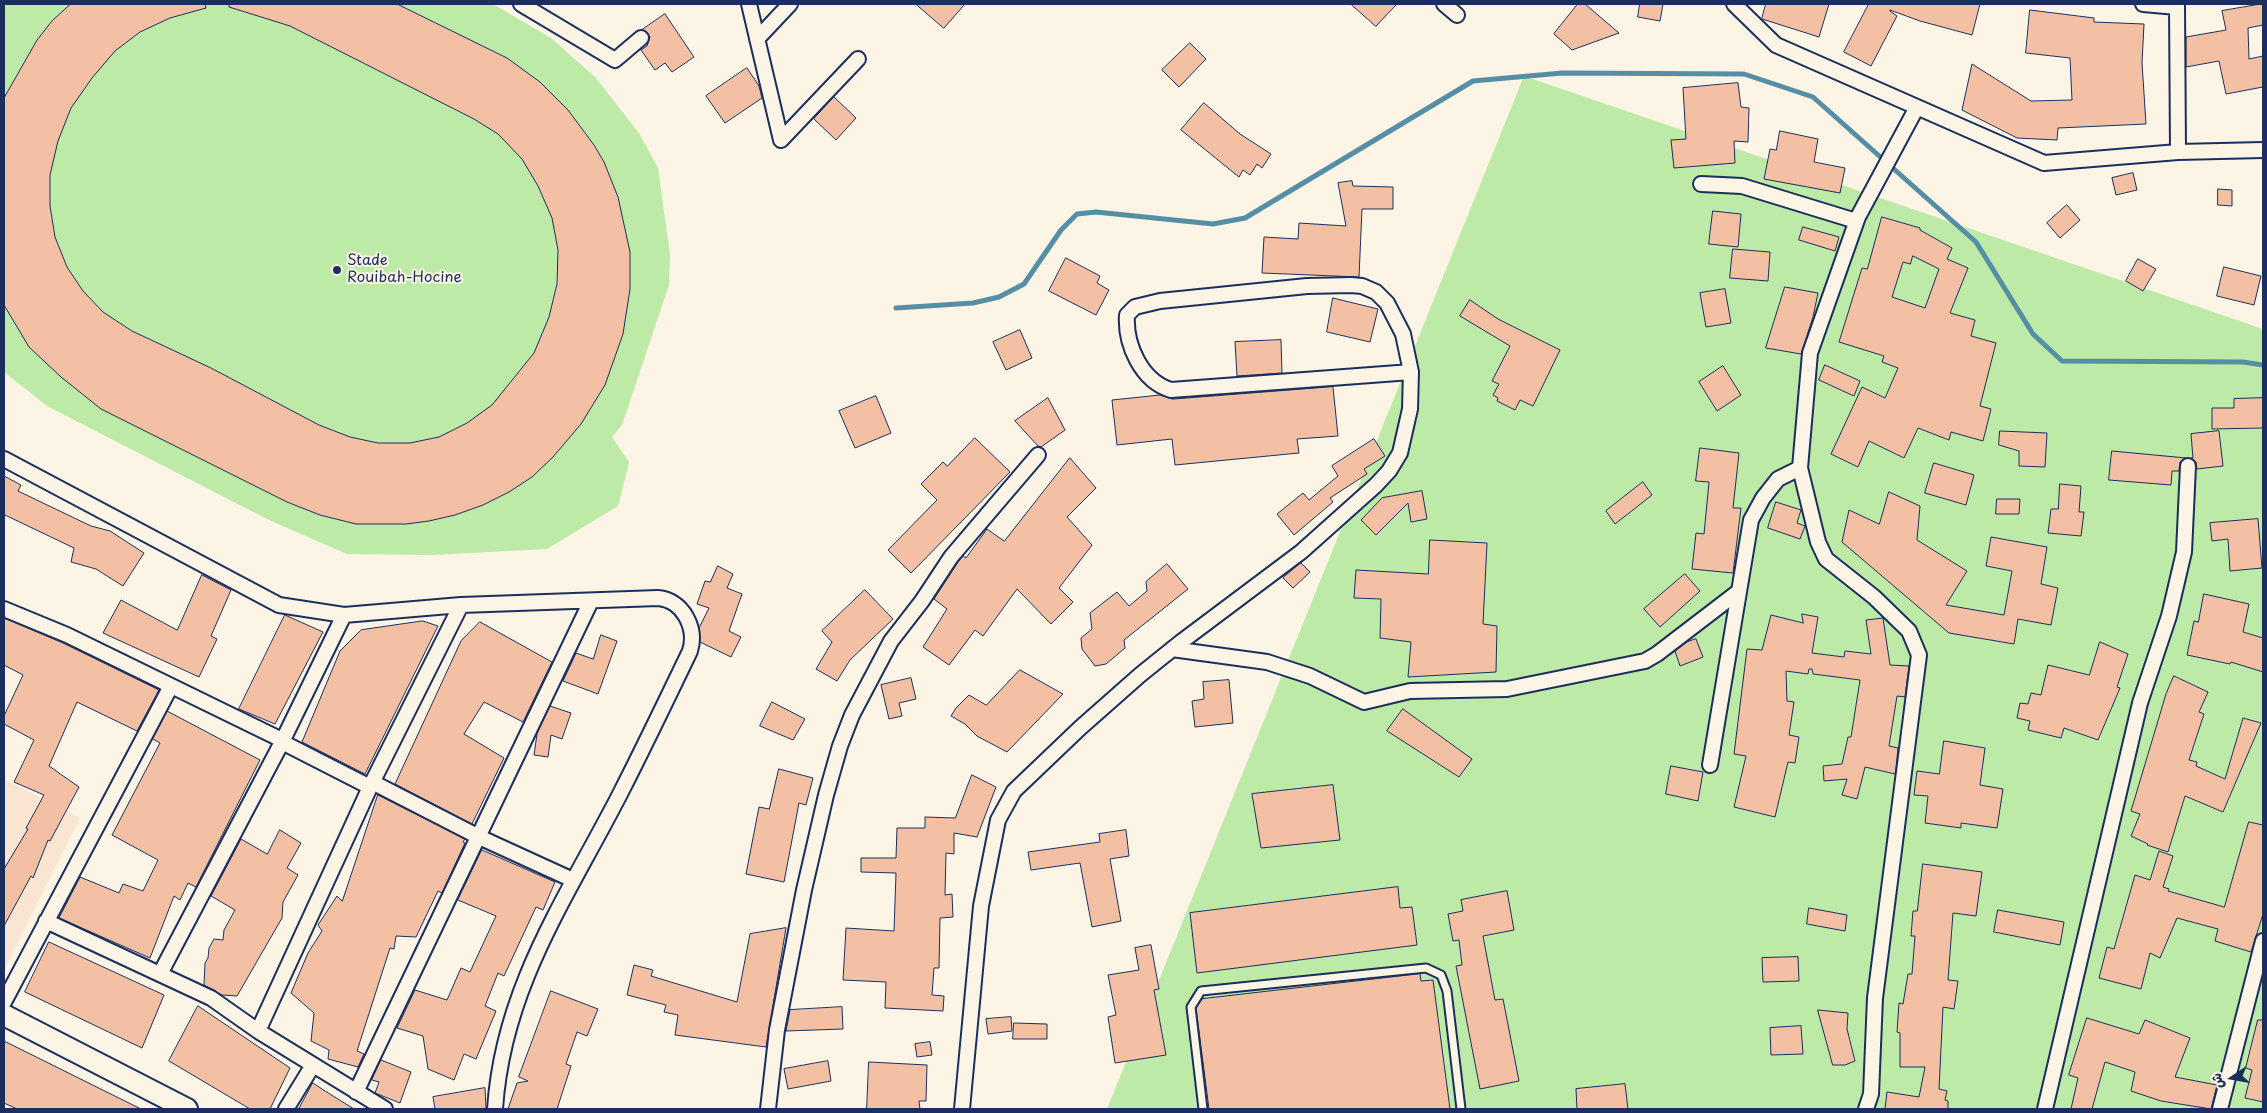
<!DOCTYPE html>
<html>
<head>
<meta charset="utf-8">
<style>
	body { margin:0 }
	#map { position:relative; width:2267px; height:1113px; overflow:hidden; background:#fcf5e5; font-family:"Playpen Sans","Playpen Sans Arabic",sans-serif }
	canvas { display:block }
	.frame { position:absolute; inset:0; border:5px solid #1b2f5e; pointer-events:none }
	.north { position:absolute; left:2207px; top:1053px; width:50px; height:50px; -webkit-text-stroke:4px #fcf5e5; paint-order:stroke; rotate:258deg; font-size:14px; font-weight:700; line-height:20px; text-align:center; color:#1b2f5e }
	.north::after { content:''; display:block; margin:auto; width:18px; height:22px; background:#1b2f5e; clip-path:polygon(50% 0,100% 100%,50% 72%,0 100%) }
</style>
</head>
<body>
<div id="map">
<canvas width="2267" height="1113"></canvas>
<div class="frame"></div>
<div class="north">ش</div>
</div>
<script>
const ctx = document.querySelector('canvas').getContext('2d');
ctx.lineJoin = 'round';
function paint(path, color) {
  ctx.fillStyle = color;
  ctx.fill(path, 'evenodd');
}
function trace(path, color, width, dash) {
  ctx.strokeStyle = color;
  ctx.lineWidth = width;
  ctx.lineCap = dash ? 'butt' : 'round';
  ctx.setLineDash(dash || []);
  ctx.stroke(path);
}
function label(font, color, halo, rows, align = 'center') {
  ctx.font = font + ' "Playpen Sans",sans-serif';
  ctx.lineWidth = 4;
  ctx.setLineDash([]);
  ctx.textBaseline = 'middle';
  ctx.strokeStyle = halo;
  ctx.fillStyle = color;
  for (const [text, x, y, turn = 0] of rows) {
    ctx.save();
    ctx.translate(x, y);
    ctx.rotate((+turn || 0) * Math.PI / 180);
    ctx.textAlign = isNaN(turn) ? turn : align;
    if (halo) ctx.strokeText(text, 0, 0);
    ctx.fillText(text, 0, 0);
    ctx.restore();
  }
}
const built = new Path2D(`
	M4,779L80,818L4,970Z`);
const green = new Path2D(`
	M4,4H493L551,38L595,77L639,133L658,168L670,255L669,285L622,425L612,437L629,462L618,506L547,549L433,555L347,554L269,520L47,406L4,372Z
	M1524,76L2263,329V1109H1107Z`);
const stream = new Path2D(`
	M896,308L973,303L999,297L1024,284L1061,230L1077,214L1096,212L1213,224L1245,218L1473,81L1562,73L1744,74L1813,97L1976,242L2033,334L2062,361L2243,362L2263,365`);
const building = new Path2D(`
	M71,4H205L206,8L170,18L140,32L115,51L92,78L71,108L58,141L50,175V206L55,237L67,267L83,291L103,312L132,331L211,368L319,425L350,437L378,443H410L439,437L467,423L492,405L534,353L549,317L557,284L558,250L552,218L538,186L522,159L498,134L474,119L290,26L229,7V4H397L507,58L540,82L568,110L594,145L604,162L618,197L630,252V289L623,334L605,385L581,424L553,457L532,477L509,492L483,505L455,515L429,521L406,524H356L320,515L287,502L101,409L61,377L29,347L4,305V98L37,40L52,21Z
	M916,4H965L944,28Z
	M1351,4H1397L1376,26Z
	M1578,4H1585L1619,33L1572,50L1554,34Z
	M1640,4H1663L1660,21L1638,17Z
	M1766,4H1829L1819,37L1762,19Z
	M1869,4H1980L1972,35L1920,21L1890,10V11L1897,16L1871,66L1844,52Z
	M2263,4V25L2248,28L2249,59L2263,56V87L2226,94L2219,61L2186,67V37L2226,30L2222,11Z
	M2030,10L2094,18V22L2144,24L2142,63L2146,124L2058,128L2057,140L2017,138L1962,110L1972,64L2031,101L2072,100L2070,58L2026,53Z
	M665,14L694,57L672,72L665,63L655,70L641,50L647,46L650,37L647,32L642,30Z
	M1190,43L1206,59L1179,87L1162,70Z
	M747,68L759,86L762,98L725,123L706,96Z
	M1738,83L1741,107L1749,108L1748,142L1734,141L1735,163L1674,168L1671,140L1686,139L1683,88Z
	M834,97L856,118L836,140L814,119Z
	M1204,103L1240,134L1271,154L1262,168L1257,164L1250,175L1243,170L1239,177L1181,130Z
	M1780,131L1818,139L1814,162L1845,168L1840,193L1764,179L1770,149L1776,150Z
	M2133,173L2137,190L2116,195L2112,178Z
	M1352,181L1353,186L1393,187V209H1362L1359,277L1262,273L1264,237L1298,239L1299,223L1346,226L1338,183Z
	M2218,189L2232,190V206L2218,205Z
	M2067,205L2080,220L2060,238L2047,223Z
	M1713,211L1741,214L1738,247L1709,244Z
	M1882,217L1920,228V230L1952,248L1947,259L1968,268L1950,313L1975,320L1971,336L1996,343L1980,406L1991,409L1983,441L1951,432L1949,440L1918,428L1904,458L1869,441L1858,467L1831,454L1862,387L1885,398L1898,368L1882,362L1884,356L1839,342L1862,268L1867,269ZM1913,256L1939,269L1925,308L1892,297L1903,262L1910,264Z
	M1803,227L1839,237L1835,251L1799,240Z
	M1733,249L1770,252L1768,281L1730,278Z
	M1066,258L1100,276L1097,283L1109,290L1096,315L1049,291Z
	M2138,259L2156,269L2143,291L2126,281Z
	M2224,267L2261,276L2254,305L2217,296Z
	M1785,287L1818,293L1813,317L1801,354L1766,348Z
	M1725,289L1731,323L1706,327L1700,293Z
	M1333,298L1378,309L1370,342L1327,332Z
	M1470,300L1498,319L1560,350L1533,406L1520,400L1515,410L1497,401L1498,398L1493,395L1499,384L1492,381L1510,346L1460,316Z
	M1020,330L1032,358L1006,370L993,342Z
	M1281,340L1282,373L1237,376L1235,342Z
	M1825,365L1860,381L1854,396L1819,380Z
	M1723,366L1741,395L1717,411L1699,382Z
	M1333,387L1338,436L1297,439L1299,453L1175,465L1172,439L1117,445L1112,400L1160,395L1172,399Z
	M876,396L891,433L855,448L839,411Z
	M1048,398L1065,430L1041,447L1038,446L1015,421Z
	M2263,398V428L2212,429V408H2234V399Z
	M2000,431L2047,433L2045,467L2019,466V451L1999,445Z
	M2219,431L2223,466L2197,469L2196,462L2191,458H2193L2191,434Z
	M975,438L1010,472L911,573L888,550L937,500L921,484L943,462L947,466Z
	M1374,439L1385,456L1364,469L1367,474L1330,498L1333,502L1294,535L1277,514L1303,493L1309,500L1338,476L1332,466Z
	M1700,448L1739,453L1733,508H1741L1733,573L1692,569L1696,533L1704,534L1709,482L1696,481Z
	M2112,451L2186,458L2180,462L2179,471H2172L2171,485L2109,480Z
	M1070,458L1096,488L1067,517L1092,545L1059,588L1073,602L1051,624L1017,589L983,636L975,630L949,665L923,647L947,609L934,599L958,562L963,556L966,558L987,529L1004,541Z
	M1934,463L1974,475L1966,505L1925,493Z
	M4,476L21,485L18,491L91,526L110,531L144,553L123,586L96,569L71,562L74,548L5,515L4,518Z
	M1643,482L1652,495L1615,524L1606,511Z
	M2060,484L2081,486L2079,512H2084L2081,536L2048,533L2051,509H2058Z
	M1422,491L1427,519L1411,522L1408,503L1376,535L1361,520L1382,498Z
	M1889,492L1920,506L1917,540L1967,571L1946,605L2004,615L2012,571L1986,566L1991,537L2047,547L2041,584L2058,588L2051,625L2018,619L2014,644L1949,633L1842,542L1849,510L1879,524Z
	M1997,499H2020L2019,514H1996Z
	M1776,502L1801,510L1797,523L1805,526L1800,539L1768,528Z
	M2258,519L2262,568L2230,571L2228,539L2212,541L2210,523Z
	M1430,540L1487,543L1483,624L1497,626L1496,672L1408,677L1411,642L1380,638L1381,599L1354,598L1356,570L1428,574Z
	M1301,563L1310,572L1293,588L1283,578Z
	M1167,564L1188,589L1124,640L1125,648L1106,664L1095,666L1082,649L1081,638L1092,629L1090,613L1117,592L1129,606L1147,591L1146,582Z
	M718,566L733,574L727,588L742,594L729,631L741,637L731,657L700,642L699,628L709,608L697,604L705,581L710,582Z
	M1685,574L1700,591L1660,627L1644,609Z
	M202,575L231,590L211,636L217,639L199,677L103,633L121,600L177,630Z
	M865,590L893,619L850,660L837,681L816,669L832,642L822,631Z
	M2204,594L2249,604L2243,632L2263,638V672L2231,662L2230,664L2187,655L2194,621L2198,622Z
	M1802,614L1818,617L1812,653L1844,657L1845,651L1871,654L1866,620L1883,618L1890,665L1909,666L1905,697L1897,696L1889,746L1898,748L1896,769L1895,774L1865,767L1857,799L1842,795L1847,779L1824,781L1823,766L1842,764L1848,737H1851L1860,680L1813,674L1812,669H1809L1808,674L1786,671L1787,701L1794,702L1789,735L1799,737L1795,763L1788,762L1775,817L1734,807L1746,756L1734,754L1747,649L1762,650L1771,615L1803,623Z
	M285,615L323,632L275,724L239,709Z
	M4,618L63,643L159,690L137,731L77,702L49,766L79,787L50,841L48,840L33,878L31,876L4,926V869L28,829L26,828L44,795L14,782L34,740L4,724V716L23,675L4,665Z
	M423,621L438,626L365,774L302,742L340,651L361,630Z
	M480,622L552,662L523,722L484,702L464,734L504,758L472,824L395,784L461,641Z
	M601,635L617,641L598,694L563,681L576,653L593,659Z
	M1696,639L1703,657L1680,666L1675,651L1687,642Z
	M2100,642L2128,654L2117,687L2120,688L2098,740L2064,728L2061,738L2028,730L2030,721L2017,718L2020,703L2028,704L2031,693L2041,695L2048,665L2089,675Z
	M1020,670L1063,694L1007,752L977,736L965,724L951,716L956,708L969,695L986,705Z
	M2174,676L2208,692L2199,712L2204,714L2189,760L2197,762L2196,766L2225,779L2243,718L2261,723L2223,812L2185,796L2168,852L2147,845L2148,844L2131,836L2140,814L2131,811L2166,694Z
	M911,678L916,699L899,703L902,716L889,719L881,685Z
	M1229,680L1233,723L1195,727L1192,701L1204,699L1203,682Z
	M772,702L805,719L793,740L760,726Z
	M550,706L571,713L562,739L551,735L548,757L534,755L537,734Z
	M1403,709L1472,759L1459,777L1387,731Z
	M167,711L260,760L196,887L188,883L180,900L174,896L150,958L59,918L80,877L119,893L123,884L143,891L158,860L112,835L160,743L153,739Z
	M1944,741L1985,748L1980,785L2003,789L1997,828L1961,823V828L1925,823L1928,796L1914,795L1917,771L1939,774Z
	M1671,766L1703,772L1698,801L1666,794Z
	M779,769L813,778L806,805L799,803L784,882L746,874L759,807L769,809Z
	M972,775L996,787L977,837L954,833V854L946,853L945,895L952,894L953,917L940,918L939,968H934L932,995L944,996L943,1011L885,1008L886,982L843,980L846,928L894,931L896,873L861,872V858H896L897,828H925V817L955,818Z
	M1333,785L1340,840L1261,848L1252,794Z
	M378,795L465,839L463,842L465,843L442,893L438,891L416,937L396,936L394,949L390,948L357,1051L364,1054L358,1067L328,1059L329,1050L311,1041L314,1013L291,993L308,953L322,931L318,925L337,896L342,901Z
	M2249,822L2263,825V914L2251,952L2215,941L2218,929L2177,918L2160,958L2150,953L2141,989L2099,978L2107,947L2114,949L2135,875L2150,880L2159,851L2173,856L2163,887L2169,889L2168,891L2224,907Z
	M280,830L301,843L287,868L298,875L283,902L282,918L237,996L222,995L204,985L205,963L208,958L209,948L214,939L223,940L224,930L235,910L211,896L241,839L267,854Z
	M1126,830L1129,856L1110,859L1121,921L1092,927L1080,863L1031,870L1028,852L1100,842L1099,834Z
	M482,850L555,882L543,910L536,907L504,976L498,973L485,1006L496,1011L476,1059L464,1054L454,1080L428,1069L423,1036L397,1028L415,990L447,1000L461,968L470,972L496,916L458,900Z
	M1923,864L1982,872L1976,916L1953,913L1948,980L1958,981L1954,1009L1943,1007L1939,1089L1947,1091L1945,1100L1948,1101V1109H1885L1887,1092L1919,1097L1925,1067H1900V1033L1897,1032L1899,1003L1903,1004L1908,974H1912L1915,936H1911L1913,911H1917Z
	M1398,887L1400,908L1412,907L1417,945L1197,973L1190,913Z
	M1507,891L1514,930L1483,936L1495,1000L1503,999L1519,1081L1480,1089L1456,966L1462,965L1459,940L1453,941L1448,914L1463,911L1461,900Z
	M1809,908L1847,915L1845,931L1807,924Z
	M1998,910L2064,922L2060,945L1994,932Z
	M786,928L766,1047L675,1035L678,1015L664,1012L666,1005L627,995L634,965L653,970L651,976L737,1002L750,934Z
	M49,942L164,995L142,1048L25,992Z
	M1151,945L1159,989L1154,990L1166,1055L1115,1063L1108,1017L1116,1015L1108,975L1139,970L1135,948Z
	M1798,957L1799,981L1763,982L1762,958Z
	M1420,974L1421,981L1433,980L1450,1109H1209L1196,1008L1202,999Z
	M551,991L598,1009L587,1036L577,1032L566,1064L571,1066L557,1109H508L517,1083L528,1081L519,1077Z
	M198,1006L290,1068L270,1109H250L169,1061Z
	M842,1007L843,1029L786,1031L790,1010Z
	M1818,1010L1848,1013L1847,1029L1855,1061L1845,1065H1833Z
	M1011,1017L1012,1031L988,1034L986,1019Z
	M2087,1018L2139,1034L2145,1020L2190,1038L2175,1077L2217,1085L2211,1109L2161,1101L2131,1091L2135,1072L2105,1062L2092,1109H2071L2078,1078L2069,1075Z
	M2258,1020H2263V1102L2245,1098L2252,1070L2246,1068Z
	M1014,1023L1047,1024V1039H1013Z
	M1801,1026L1803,1054L1771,1055L1770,1028Z
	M4,1041L141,1109H17L4,1103Z
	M930,1042L932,1055L917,1057L915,1044Z
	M381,1060L411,1072L400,1103L375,1093L379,1082L372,1080Z
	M828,1061L831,1081L788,1089L784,1069Z
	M869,1062L927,1065L926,1101H919L920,1109H867Z
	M313,1083L325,1091L354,1109H299Z
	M1625,1084L1628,1109H1577L1576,1089Z
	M485,1088L486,1109H435L433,1097Z`);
const service = new Path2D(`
	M1203,1109L1191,1007L1201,991L1426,968L1441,975L1447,991L1461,1109`);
const minor = new Path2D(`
	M521,4L615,60L641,38
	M749,4L781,140
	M1444,4L1457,15
	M1734,4L1776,45L2044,163L2178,152L2263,150
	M2143,4L2177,7
	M2177,4L2178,152
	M757,39L790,4
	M781,140L858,59
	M1701,184L1742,186L1856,221
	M4,459L279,605L344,615L461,605L658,598C683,600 697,628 690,651C667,699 644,747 620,794C566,899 503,988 495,1109
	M4,609L67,635L282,740
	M1172,649L1267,662L1310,676L1364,702L1410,691L1507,689L1645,661L1657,654L1738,592
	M282,742L370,787
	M1710,765L1751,520L1763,498L1778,479L1800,468
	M372,782L479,837L573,880
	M46,921L211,998L258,1031L385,1109
	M160,974L282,742L344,615
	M4,1002L171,686
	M258,1031L370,787L461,605
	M356,1092L591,601
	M286,1109L313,1065
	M768,1109L777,1030L804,890L826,795L840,746L852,715L891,641L922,601L951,557L1038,455
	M962,1109L981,906L998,820L1014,791L1080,728L1140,675L1181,642L1301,552L1376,485L1389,471L1400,453L1410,409L1411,372L1403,334L1387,303L1376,292L1362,286L1351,285L1307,286L1160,301L1135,307L1127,315C1125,344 1141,381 1171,390L1411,372
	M1866,1109L1871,1094L1875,998L1919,655L1909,631L1874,597L1826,559L1818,542L1800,468L1810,353L1858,217L1917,107
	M2045,1109L2140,703L2169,616L2184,552L2188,466
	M2220,1109L2263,941`);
const secondary = new Path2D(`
	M4,1015L187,1109`);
const markers = [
	[337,270,5,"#1b2f5e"]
];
const poiNames = [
	["Stade",347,261],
	["Rouibah-Hocine",347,278]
];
paint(built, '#f9e5d2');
paint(green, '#bdeaa7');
trace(stream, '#568ea6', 5);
paint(building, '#f3c0a4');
trace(building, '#1b2f5e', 1);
trace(service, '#1b2f5e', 11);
trace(minor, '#1b2f5e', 18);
trace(secondary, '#1b2f5e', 24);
trace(service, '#fcf5e5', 7);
trace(minor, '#fcf5e5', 14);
trace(secondary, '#fcf5e5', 20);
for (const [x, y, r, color] of markers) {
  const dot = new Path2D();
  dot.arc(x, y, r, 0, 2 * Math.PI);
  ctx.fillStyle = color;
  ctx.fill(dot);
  trace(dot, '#fcf5e5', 2);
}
label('15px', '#1b2f5e', '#fcf5e5', poiNames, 'left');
</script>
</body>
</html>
